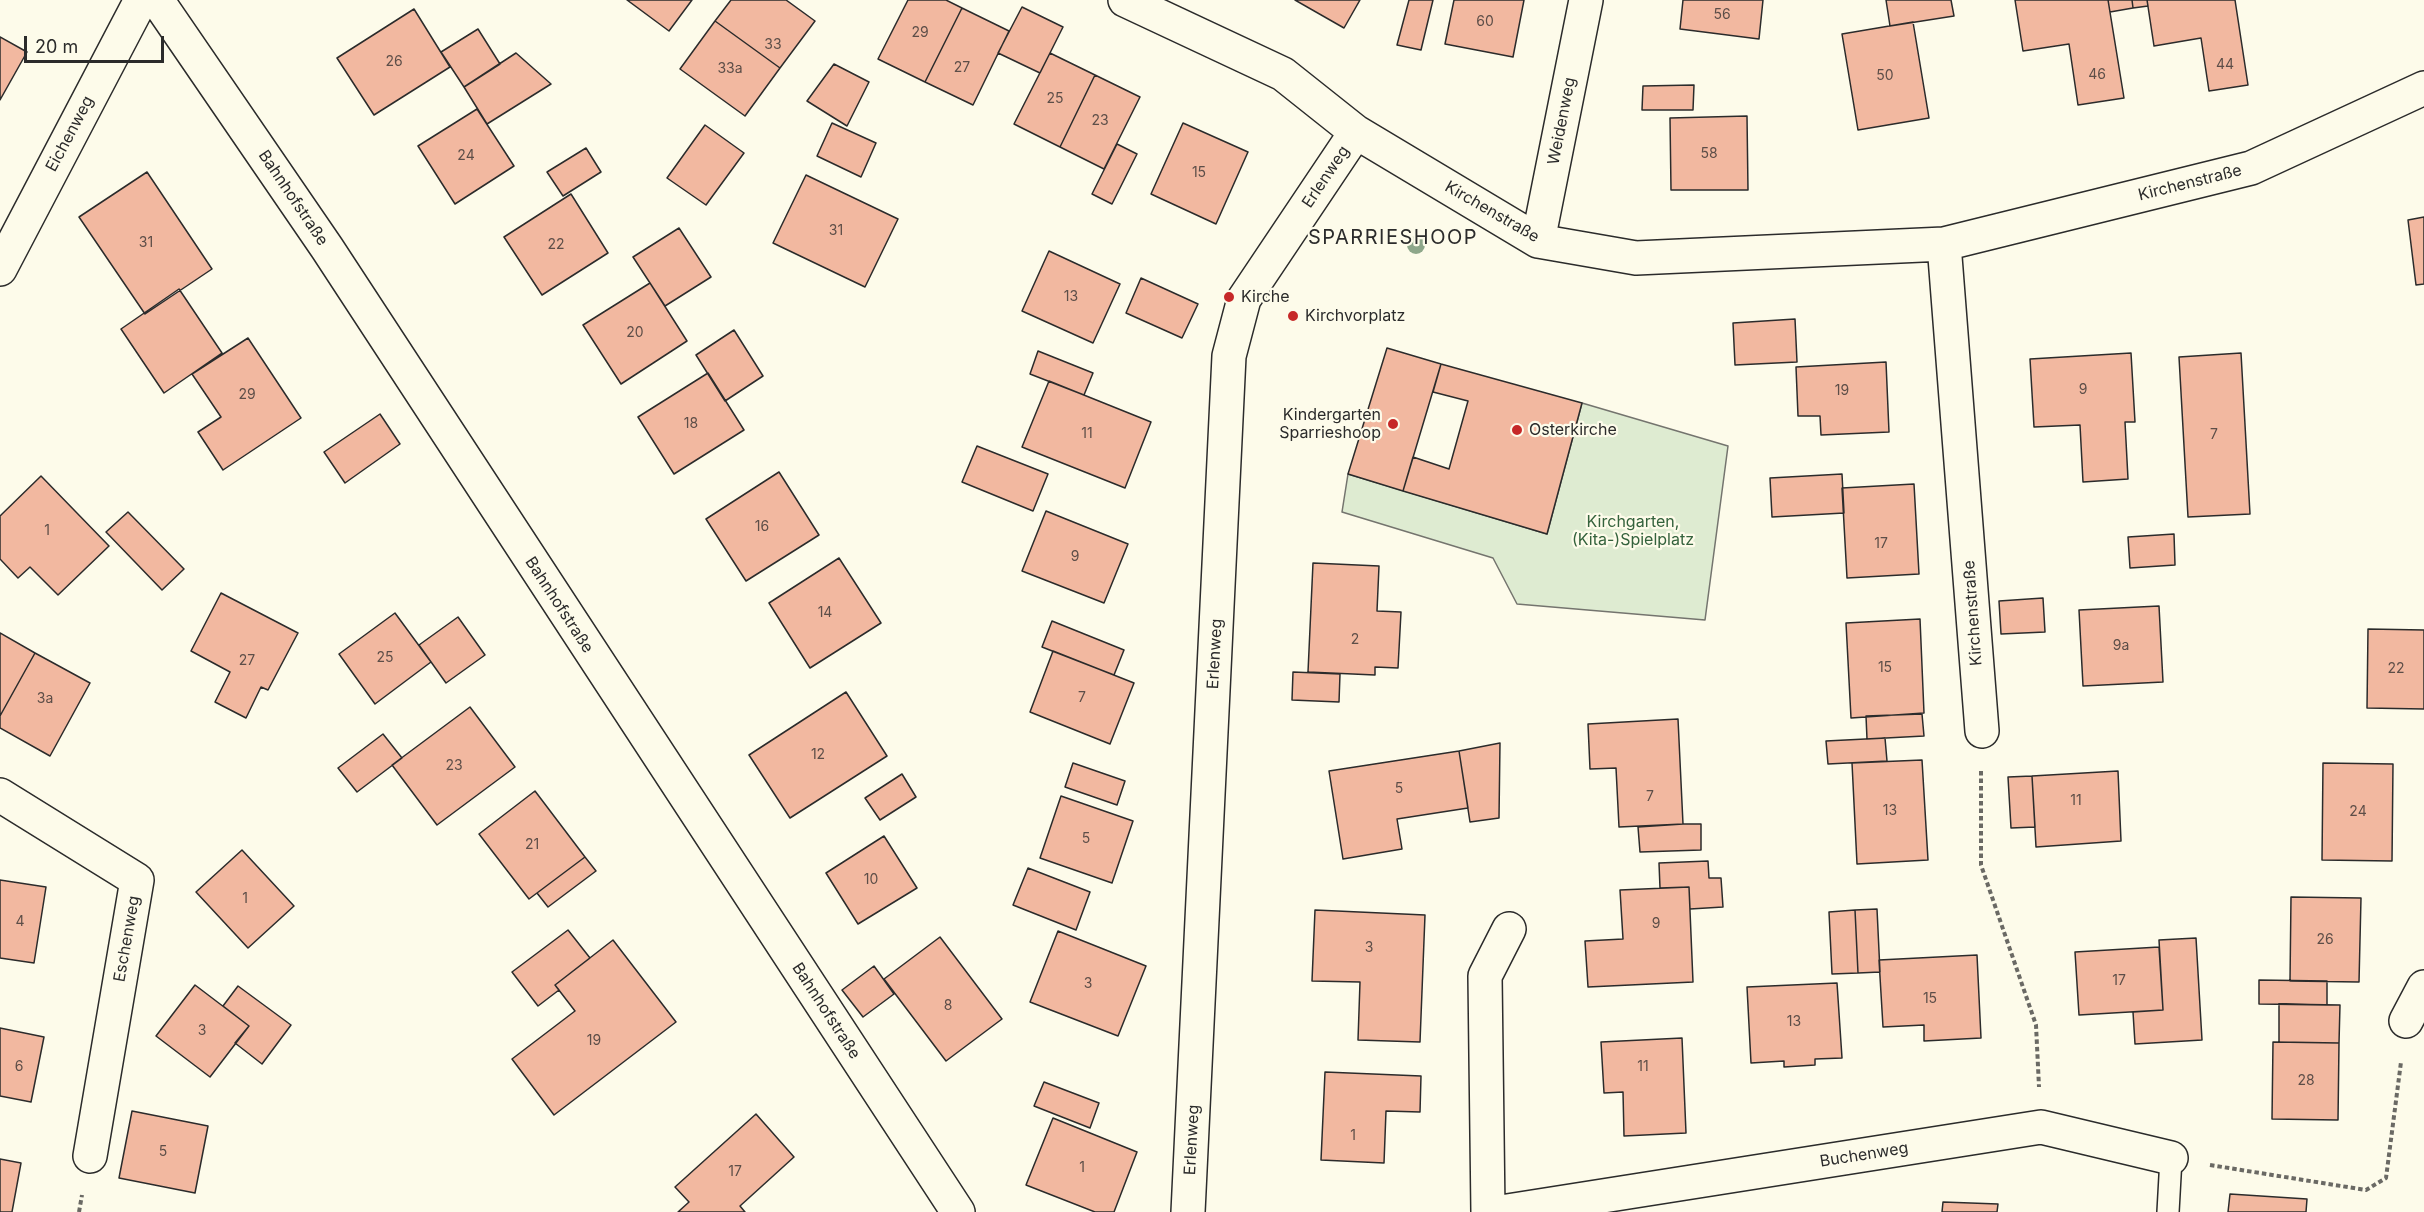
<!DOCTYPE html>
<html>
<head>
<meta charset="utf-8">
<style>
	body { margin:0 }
	#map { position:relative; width:2424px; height:1212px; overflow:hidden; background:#fdfbea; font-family:Inter,sans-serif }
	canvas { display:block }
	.scale { position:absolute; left:24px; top:36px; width:140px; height:27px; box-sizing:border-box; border:3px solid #2b2b2b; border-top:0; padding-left:8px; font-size:18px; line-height:21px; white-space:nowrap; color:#2b2b2b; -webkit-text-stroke:4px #fdfbea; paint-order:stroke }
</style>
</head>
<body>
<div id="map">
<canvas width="2424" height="1212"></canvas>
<div class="scale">20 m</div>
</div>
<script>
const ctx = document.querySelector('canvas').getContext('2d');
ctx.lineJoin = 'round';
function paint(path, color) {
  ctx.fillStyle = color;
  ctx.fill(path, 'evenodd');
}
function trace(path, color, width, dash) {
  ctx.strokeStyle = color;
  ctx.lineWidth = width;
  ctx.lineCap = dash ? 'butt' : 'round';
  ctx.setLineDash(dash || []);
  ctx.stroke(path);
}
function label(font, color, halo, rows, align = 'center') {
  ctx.font = font + ' Inter,sans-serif';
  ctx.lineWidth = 4.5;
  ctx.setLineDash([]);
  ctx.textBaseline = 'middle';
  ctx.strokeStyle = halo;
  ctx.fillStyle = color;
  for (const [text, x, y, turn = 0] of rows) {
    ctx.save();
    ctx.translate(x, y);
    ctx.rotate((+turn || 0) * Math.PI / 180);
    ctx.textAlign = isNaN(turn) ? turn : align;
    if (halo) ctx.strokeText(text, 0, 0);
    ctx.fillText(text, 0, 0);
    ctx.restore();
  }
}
const green = new Path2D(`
	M1582,403L1728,446L1705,620L1517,604L1493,558L1342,512L1348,474L1547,534Z`);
const building = new Path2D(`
	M627,0H692L669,31Z
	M731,0H786L815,21L780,68L715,21Z
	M908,0H946L962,8L925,82L878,59Z
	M1295,0H1360L1344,28Z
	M1409,0H1433L1421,50L1397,45Z
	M1454,0H1524L1513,57L1445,44Z
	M1683,0H1763L1759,39L1680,29Z
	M1886,0H1951L1954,16L1890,26Z
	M2015,0H2108L2124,98L2078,105L2069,44L2023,51Z
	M2108,0H2132L2133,8L2110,12Z
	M2132,0H2147L2148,6L2133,8Z
	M2147,0H2235L2248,85L2209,91L2201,38L2154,46Z
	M1022,7L1063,27L1040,73L998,53Z
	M962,8L1009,31L973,105L925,82Z
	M414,9L450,67L374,115L337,58Z
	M715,21L780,68L745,116L680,69Z
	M1913,22L1929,118L1858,130L1842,34Z
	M478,29L500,64L464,87L441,52Z
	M0,37L27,52L0,100Z
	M516,53L551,84L487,124L464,87Z
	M1050,53L1095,75L1060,147L1014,124Z
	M834,64L869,82L847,126L807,101Z
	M1095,75L1140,97L1104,169L1060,147Z
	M1694,85L1693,110H1642L1643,86Z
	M477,109L514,166L455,204L418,146Z
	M1747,116L1748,190H1671L1670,118Z
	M832,123L876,143L861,177L817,156Z
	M1183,123L1248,152L1216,224L1151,194Z
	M705,125L744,153L706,205L667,178Z
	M1117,144L1137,154L1112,204L1092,194Z
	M586,148L601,172L563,196L547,172Z
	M147,172L212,269L145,314L79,217Z
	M806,175L898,219L865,287L773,243Z
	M571,194L608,253L542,295L504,237Z
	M2424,217V284L2416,285L2408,220Z
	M679,228L711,277L665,306L633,257Z
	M1049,251L1120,284L1093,343L1022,311Z
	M1141,278L1198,304L1182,338L1126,313Z
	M650,283L687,341L621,384L583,325Z
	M179,289L222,353L164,393L121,329Z
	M1795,319L1797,362L1735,365L1733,323Z
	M734,330L763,376L725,401L696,355Z
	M248,338L301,418L223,470L198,432L221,417L192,374Z
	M1387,348L1441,364L1403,491L1348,474Z
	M1038,351L1093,373L1084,395L1030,374Z
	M2131,353L2135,422H2125L2128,479L2083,482L2080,425L2034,427L2030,359Z
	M2241,353L2250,514L2188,517L2179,357Z
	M1886,362L1889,432L1821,435L1820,416H1798L1796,367Z
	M1441,364L1582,403L1547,534L1403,491L1413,457L1449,469L1468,401L1433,392Z
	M708,373L744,430L674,474L638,417Z
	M1049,381L1151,422L1125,488L1022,447Z
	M380,414L400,444L345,483L324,452Z
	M977,446L1048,474L1033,511L962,482Z
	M779,472L819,535L746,581L706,519Z
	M1842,474L1844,513L1772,517L1770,478Z
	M41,476L109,546L58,595L30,567L18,578L0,559V516Z
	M1914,484L1919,574L1847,578L1842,488Z
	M1046,511L1128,544L1104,603L1022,571Z
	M128,512L184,569L162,590L106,532Z
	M2174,534L2175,565L2130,568L2128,537Z
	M839,558L881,623L810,668L769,603Z
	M1313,563L1379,566L1377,611L1401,612L1398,668L1375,667V675L1308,672Z
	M221,593L298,633L268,690L261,687L246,718L215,702L230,672L191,651Z
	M2043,598L2045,632L2001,634L1999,601Z
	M2159,606L2163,682L2083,686L2079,610Z
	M395,613L431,662L375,704L339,654Z
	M458,617L485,655L446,683L419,645Z
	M1920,619L1924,713L1851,718L1846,623Z
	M1052,621L1124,650L1114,675L1042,647Z
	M2368,629L2424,630V709L2367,708Z
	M0,633L35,653L0,716Z
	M1053,651L1134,683L1110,744L1030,712Z
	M35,653L90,683L50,756L0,728V716Z
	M1293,672L1340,674L1339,702L1292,700Z
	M846,692L887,756L790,818L749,755Z
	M470,707L515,767L437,825L392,765Z
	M1922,714L1924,736L1867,739L1866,716Z
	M1678,719L1683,824L1619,827L1616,768L1590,769L1588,724Z
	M383,734L402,758L357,792L338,768Z
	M1885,738L1887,761L1828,764L1826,741Z
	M1500,743L1499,818L1470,822L1459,751Z
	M1459,751L1468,808L1397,819L1402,849L1343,859L1329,771Z
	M1922,760L1928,860L1857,864L1852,763Z
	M1073,763L1125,781L1117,805L1065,787Z
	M2323,763L2393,764L2392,861L2322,860Z
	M2118,771L2121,841L2036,847L2032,776Z
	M902,774L916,797L880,820L865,798Z
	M2032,776L2035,827L2011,828L2008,777Z
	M535,791L585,857L529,899L479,834Z
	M1061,796L1133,821L1112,883L1040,858Z
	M1683,824H1701V850L1640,852L1638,827Z
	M884,836L917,888L858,924L826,873Z
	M242,850L294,906L248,948L196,892Z
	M585,857L596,871L548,907L537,893Z
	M1708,861L1709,878H1721L1723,907L1690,909L1689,887L1660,888L1659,863Z
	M1028,868L1090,892L1076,930L1013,905Z
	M0,880L46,887L34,963L0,958Z
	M1689,887L1693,982L1588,987L1585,941L1623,939L1620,890Z
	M2291,897L2361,898L2359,982L2290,981Z
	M1877,909L1880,972L1858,973L1855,910Z
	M1315,910L1425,915L1420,1042L1358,1040L1360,982L1312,981Z
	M1855,910L1858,973L1832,974L1829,912Z
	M568,930L590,958L555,985L559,990L538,1006L512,972Z
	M1058,931L1146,966L1118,1036L1030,1002Z
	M940,937L1002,1019L946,1061L884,979Z
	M2196,938L2202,1040L2135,1044L2133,1012L2163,1010L2159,940Z
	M613,940L676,1022L554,1115L512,1059L575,1011L555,985Z
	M2159,947L2163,1010L2079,1015L2075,952Z
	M1977,955L1981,1038L1924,1041V1025L1883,1027L1879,960Z
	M874,966L894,994L863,1017L842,990Z
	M2259,980L2327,981V1005L2259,1004Z
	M1837,983L1842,1058L1815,1059V1065L1784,1067V1061L1751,1063L1747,987Z
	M195,985L249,1026L210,1077L156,1036Z
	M238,986L291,1025L262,1064L235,1043L249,1026L223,1006Z
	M2279,1004L2340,1005L2339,1043L2279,1042Z
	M0,1028L44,1037L31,1102L0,1096Z
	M1682,1038L1686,1133L1624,1136L1623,1092L1604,1093L1601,1042Z
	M2273,1042L2339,1043L2338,1120L2272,1119Z
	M1325,1072L1421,1076L1420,1112L1386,1111L1384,1163L1321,1160Z
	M1044,1082L1099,1103L1090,1128L1034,1106Z
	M132,1111L208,1126L195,1193L119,1178Z
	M756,1114L794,1157L740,1206L745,1212H678L689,1202L675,1187Z
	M1053,1118L1137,1152L1114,1212H1095L1026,1185Z
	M0,1159L21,1163L12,1212H0Z
	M2230,1194L2307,1199L2306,1212H2228Z
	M1943,1202L1998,1204L1997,1212H1942Z`);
const path = new Path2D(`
	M1981,771V865L2036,1025L2039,1087
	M2210,1165L2366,1190L2386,1178L2401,1062
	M79,1212L82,1195`);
const lane = new Path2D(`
	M2168,1212L2171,1158`);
const street = new Path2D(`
	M157,0L327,248L958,1212
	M1125,0L1283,74L1356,132L1538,241L1636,258L1944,244L2251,168L2424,88
	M1538,241L1586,0
	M1944,244L1982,731
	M0,269L141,0
	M0,795L137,880L90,1156
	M2406,1021L2424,987
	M1188,1212L1229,356L1244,299L1356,132
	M1488,1212L1485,976L1509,929
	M1501,1212L2041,1127L2171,1158`);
const trees = [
	[1416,245]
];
const markers = [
	[1229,297,6,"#c62828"],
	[1293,316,6,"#c62828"],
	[1393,424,6,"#c62828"],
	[1517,430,6,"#c62828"]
];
const numberNames = [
	["56",1722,15],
	["60",1485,22],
	["29",920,33],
	["33",773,45],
	["26",394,62],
	["44",2225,65],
	["27",962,68],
	["33a",730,69],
	["46",2097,75],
	["50",1885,76],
	["25",1055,99],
	["23",1100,121],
	["58",1709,154],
	["24",466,156],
	["15",1199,173],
	["31",836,231],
	["31",146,243],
	["22",556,245],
	["13",1071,297],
	["20",635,333],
	["9",2083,390],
	["19",1842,391],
	["29",247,395],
	["18",691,424],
	["11",1087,434],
	["7",2214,435],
	["16",762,527],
	["1",47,531],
	["17",1881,544],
	["9",1075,557],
	["14",825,613],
	["2",1355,640],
	["9a",2121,646],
	["25",385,658],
	["27",247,661],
	["15",1885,668],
	["22",2396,669],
	["7",1082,698],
	["3a",45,699],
	["12",818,755],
	["23",454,766],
	["5",1399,789],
	["7",1650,797],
	["11",2076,801],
	["13",1890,811],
	["24",2358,812],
	["5",1086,839],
	["21",532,845],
	["10",871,880],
	["1",245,899],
	["4",20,922],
	["9",1656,924],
	["26",2325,940],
	["3",1369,948],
	["17",2119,981],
	["3",1088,984],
	["15",1930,999],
	["8",948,1006],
	["13",1794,1022],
	["3",202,1031],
	["19",594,1041],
	["6",19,1067],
	["11",1643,1067],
	["28",2306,1081],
	["1",1353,1136],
	["5",163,1152],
	["1",1082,1168],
	["17",735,1172]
];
const streetNames = [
	["Weidenweg",1562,121,-79],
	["Eichenweg",70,134,-62],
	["Erlenweg",1326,177,-56],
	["Kirchenstraße",2190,183,-14],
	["Bahnhofstraße",293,198,56],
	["Kirchenstraße",1492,212,30],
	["Bahnhofstraße",559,605,57],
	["Kirchenstraße",1973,613,-94],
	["Erlenweg",1215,654,-87],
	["Eschenweg",127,939,-80],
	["Bahnhofstraße",826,1011,57],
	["Erlenweg",1192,1140,-87],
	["Buchenweg",1864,1155,-9]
];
const poiNames = [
	["Kirche",1241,297],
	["Kirchvorplatz",1305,316],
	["Kindergarten",1381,415,"right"],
	["Sparrieshoop",1381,433,"right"],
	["Osterkirche",1529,430]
];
const parkNames = [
	["Kirchgarten,",1633,522],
	["(Kita-)Spielplatz",1633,540]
];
const quarterNames = [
	["SPARRIESHOOP",1393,238]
];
paint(green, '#deebd1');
trace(green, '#74746e', 1.5);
paint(building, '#f2b8a0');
trace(building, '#2b2b2b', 1.5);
trace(lane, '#2b2b2b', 24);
trace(street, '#2b2b2b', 36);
trace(path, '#6a6964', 4, [4.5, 3]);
trace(lane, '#fdfbea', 21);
trace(street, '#fdfbea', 33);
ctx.fillStyle = '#8ea78a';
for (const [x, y] of trees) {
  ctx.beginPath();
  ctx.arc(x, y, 9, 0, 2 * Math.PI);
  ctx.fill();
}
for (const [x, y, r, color] of markers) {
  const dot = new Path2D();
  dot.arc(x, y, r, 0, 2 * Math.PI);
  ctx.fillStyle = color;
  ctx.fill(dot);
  trace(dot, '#fdfbea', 2);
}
label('14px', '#5d4e48', null, numberNames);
label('16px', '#2b2b2b', '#fdfbea', streetNames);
label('16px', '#2b2b2b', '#fdfbea', poiNames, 'left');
label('16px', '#34623c', '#fdfbea', parkNames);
ctx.letterSpacing = '1.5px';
label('20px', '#2b2b2b', '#fdfbea', quarterNames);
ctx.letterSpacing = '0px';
</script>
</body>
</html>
